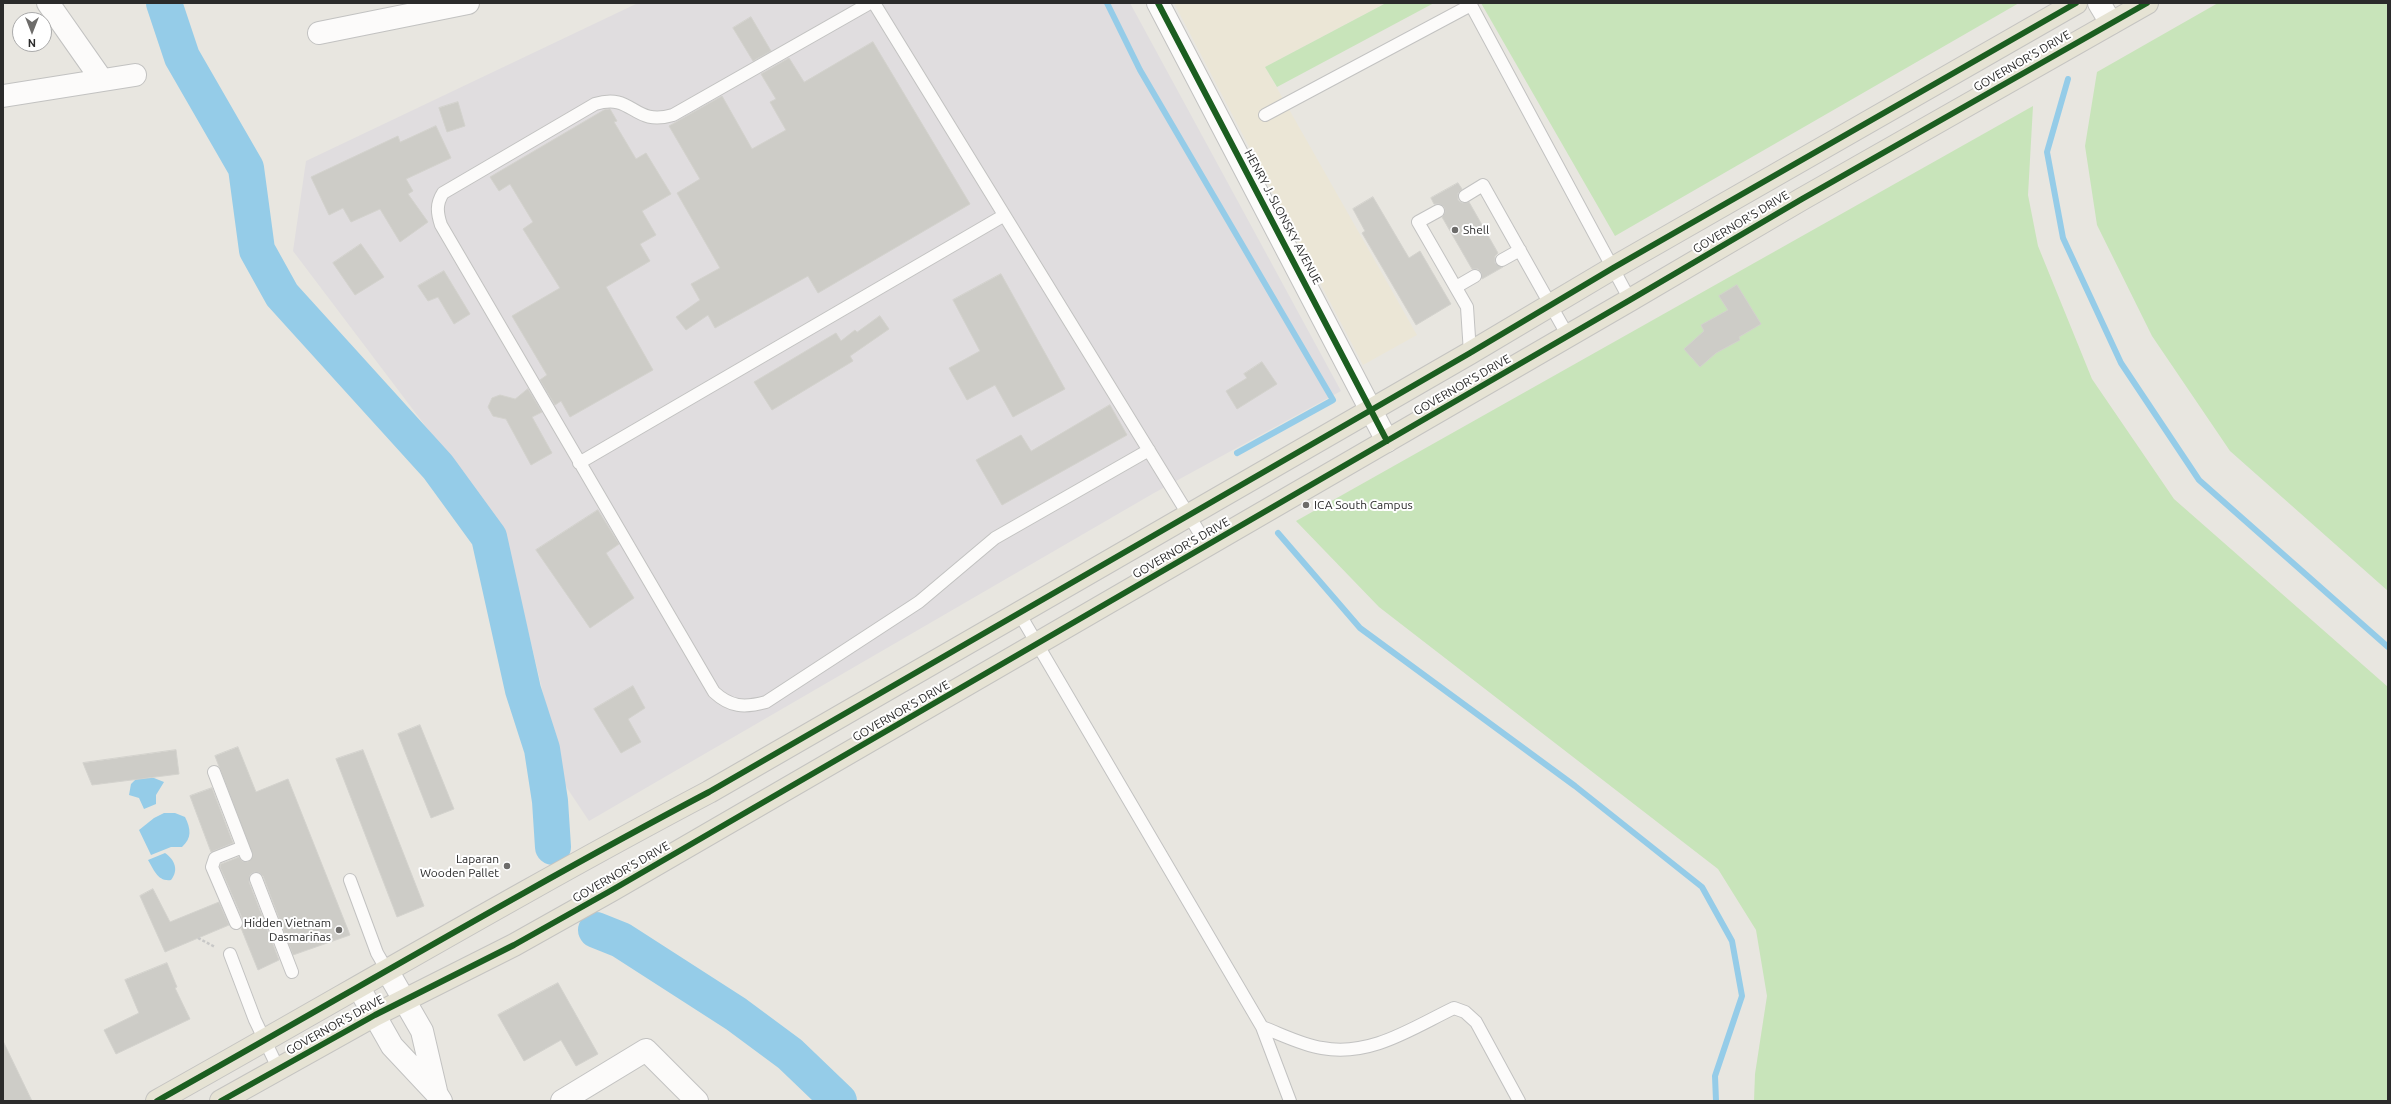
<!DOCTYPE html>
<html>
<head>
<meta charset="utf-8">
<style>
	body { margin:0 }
	#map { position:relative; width:2391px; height:1104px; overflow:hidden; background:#e8e6e0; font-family:Ubuntu,sans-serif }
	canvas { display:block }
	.frame { position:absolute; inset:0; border:4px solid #2b2b2b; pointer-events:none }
	.north { position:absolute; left:12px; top:12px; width:40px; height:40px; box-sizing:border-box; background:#fff; border:1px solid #aaa; border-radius:50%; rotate:180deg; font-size:11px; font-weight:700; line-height:16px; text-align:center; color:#2b2b2b }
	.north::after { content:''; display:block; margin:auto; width:14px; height:18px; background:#6d6c6a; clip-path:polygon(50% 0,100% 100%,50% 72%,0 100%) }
</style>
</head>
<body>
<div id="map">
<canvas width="2391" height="1104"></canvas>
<div class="frame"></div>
<div class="north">N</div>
</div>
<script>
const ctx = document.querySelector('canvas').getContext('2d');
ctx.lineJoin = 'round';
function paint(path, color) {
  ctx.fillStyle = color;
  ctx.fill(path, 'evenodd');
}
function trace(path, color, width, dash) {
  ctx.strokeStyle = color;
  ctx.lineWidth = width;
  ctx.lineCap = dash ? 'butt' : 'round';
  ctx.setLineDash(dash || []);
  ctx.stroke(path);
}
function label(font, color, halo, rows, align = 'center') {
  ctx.font = font + ' Ubuntu,sans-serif';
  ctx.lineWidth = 4;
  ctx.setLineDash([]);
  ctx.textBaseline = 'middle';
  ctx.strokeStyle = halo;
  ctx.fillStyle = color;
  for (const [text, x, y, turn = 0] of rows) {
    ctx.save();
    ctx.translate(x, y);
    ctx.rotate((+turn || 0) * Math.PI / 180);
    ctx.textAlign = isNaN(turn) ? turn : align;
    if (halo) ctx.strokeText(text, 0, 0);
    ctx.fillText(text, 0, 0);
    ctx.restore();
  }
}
const industrial = new Path2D(`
	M638,3H1130L1341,391L1154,493L589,821L565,785L504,530L293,251L306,161Z`);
const education = new Path2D(`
	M1174,3H1386L1265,67L1417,335L1363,365Z`);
const green = new Path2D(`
	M1386,3H1434L1277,87L1265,67Z
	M1481,3H2019L1615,236Z
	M2218,3H2388V591L2230,451L2152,336L2097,225L2085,146L2097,72Z
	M2033,106L2028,195L2038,246L2092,379L2174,499L2388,687V1101H1754L1755,1074L1767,996L1756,930L1718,869L1379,607L1296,521Z`);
const water = new Path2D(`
	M137,778H154L164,782L156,795V804L144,809L139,798L129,795L131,784Z
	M164,813H175L185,817C191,829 192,838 182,847H171L151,855L139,830L154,818Z
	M165,853C175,860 179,870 171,880C158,882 154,870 148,860Z`);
const stream = new Path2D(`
	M1107,3L1140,70L1333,400L1237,453
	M2068,79L2047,152L2063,238L2121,363L2199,480L2388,647
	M1278,533L1360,628L1575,786L1702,887L1732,941L1742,996L1715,1076L1716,1101`);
const river = new Path2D(`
	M164,3L182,57L246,168L257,250L282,295L438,467L489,537L523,690L542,749L550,801L553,847
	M596,930L621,940L736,1014L790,1054L839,1101`);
const building = new Path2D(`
	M751,17L771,51L753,61L733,28Z
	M873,42L970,204L818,293L808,276L715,328L708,315L686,330L676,317L700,300L691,284L720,268L677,193L700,179L669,126L722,96L752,149L786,130L770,102L776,99L761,74L789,58L804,82Z
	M458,102L465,126L447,132L439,108Z
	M610,109L617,121L614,122L636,159L646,153L671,194L642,211L656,235L640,244L650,261L606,287L653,370L570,417L561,401L555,405L540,380L547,375L512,316L560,288L523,229L533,222L510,184L499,191L490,177L604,110Z
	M436,126L451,158L406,179L413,191L408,194L428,222L400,242L380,209L351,222L343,208L329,215L311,177L398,136L400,142Z
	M1458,183L1462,189L1458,193V200L1462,203L1469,202L1498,253L1495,256V263L1503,267L1482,279L1481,272L1478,269H1472L1442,217L1445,212L1444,207L1439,204H1434L1431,198Z
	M1373,197L1409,258L1420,251L1451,304L1416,325L1362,233L1365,231L1353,209Z
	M361,244L384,277L355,295L333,263Z
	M444,271L470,314L454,324L438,297L428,301L418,286Z
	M1001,274L1065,389L1013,417L995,385L967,400L949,368L980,351L953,300Z
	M1737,285L1761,324L1739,337L1740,340L1716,353L1700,367L1684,349L1704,331L1701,325L1728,310L1719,296Z
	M880,316L889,329L850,356L853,361L772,410L754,382L836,333L841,341L855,330L857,332Z
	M1262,362L1277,384L1237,409L1226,391L1247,378L1244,374Z
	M528,389L542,412L532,417L552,453L531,465L506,419L493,416L488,407L492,398L500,395L515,399Z
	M1110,405L1127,435L1002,505L976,460L1021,435L1031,451Z
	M598,510L619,544L606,553L634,598L590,628L536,550Z
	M633,686L645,708L628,719L641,742L621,753L594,709Z
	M420,725L454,809L431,818L398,734Z
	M238,747L256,792L288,779L350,935L293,955L263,876L260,873L254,872L250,875L249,882L279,960L258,970L241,928L243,920L220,867L221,864L239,857L242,861L248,862L253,856L215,756Z
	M176,750L179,774L92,785L83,763Z
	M363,750L424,906L397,917L336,759Z
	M212,788L233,843L211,852L190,796Z
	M153,889L170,922L219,902L229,925L165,952L140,896Z
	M167,963L177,987L175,988L190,1019L116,1054L104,1030L139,1013L125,980Z
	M558,983L598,1054L576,1066L561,1040L524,1061L498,1015Z
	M3,1041L32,1101H3Z`);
const path = new Path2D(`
	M198,938L215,947`);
const lane = new Path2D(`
	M870,3L673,115C632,127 634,92 595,104L443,193C436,204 437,213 441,225L714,692C730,707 744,708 766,702L919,602L995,538L1149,450
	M874,3L1207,545
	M1265,115L1471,5L1630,300
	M1465,196L1483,185L1568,336
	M1438,211L1418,222L1467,307L1470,353
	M1502,260L1520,250
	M1456,287L1475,276
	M579,463L1003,216
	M1019,613L1262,1027L1290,1101
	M214,772L246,855
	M256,879L292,972
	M350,880L377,953L388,972
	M236,923L212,867L215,858L243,847
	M230,954L255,1020L279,1070
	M1262,1027C1281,1034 1302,1045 1322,1048C1371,1057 1412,1028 1454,1008L1465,1012L1476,1022L1519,1101`);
const street = new Path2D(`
	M48,3L102,80
	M2099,3L2111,23
	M319,33L468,3
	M3,96L135,75
	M388,972L422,1031L436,1091
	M359,988L392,1046L436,1093L441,1101
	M562,1101L646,1050L697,1101`);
const secondary = new Path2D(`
	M1158,3L1387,441`);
const primary = new Path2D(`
	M157,1101C341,998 523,890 709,792L1470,353L1613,268L2076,3
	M221,1101L375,1015L514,945L612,890L1630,300L1802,199L2147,3`);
const cycleway = new Path2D(`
	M1158,3L1387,441
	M157,1101C341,998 523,890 709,792L1470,353L1613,268L2076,3
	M221,1101L375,1015L514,945L612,890L1630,300L1802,199L2147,3`);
const markers = [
	[1455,230,4,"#6d6c6a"],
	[1306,505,4,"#6d6c6a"],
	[507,866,4,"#6d6c6a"],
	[339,930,4,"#6d6c6a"]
];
const streetNames = [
	["GOVERNOR'S DRIVE",2022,61,-30],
	["HENRY J. SLONSKY AVENUE",1283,217,62],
	["GOVERNOR'S DRIVE",1741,222,-31],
	["GOVERNOR'S DRIVE",1462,385,-30],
	["GOVERNOR'S DRIVE",1181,548,-30],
	["GOVERNOR'S DRIVE",901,711,-30],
	["GOVERNOR'S DRIVE",621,872,-30],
	["GOVERNOR'S DRIVE",335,1025,-29]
];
const poiNames = [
	["Shell",1463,230],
	["ICA South Campus",1314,505],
	["Laparan",499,859,"right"],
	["Wooden Pallet",499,873,"right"],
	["Hidden Vietnam",331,923,"right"],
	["Dasmariñas",331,937,"right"]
];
paint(industrial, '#e0dddf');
paint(education, '#ebe6d6');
paint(green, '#c8e4ba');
paint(water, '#95cce8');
trace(stream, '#95cce8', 6);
trace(river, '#95cce8', 36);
paint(building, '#cdccc7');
trace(building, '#d3d2cd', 1);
trace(lane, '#c2c2c1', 14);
trace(street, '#c2c2c1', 24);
trace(secondary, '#c2c2c1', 24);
trace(primary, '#c5c4c1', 24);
trace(path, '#c8c8c7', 2.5, [3, 2]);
trace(lane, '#fcfbfa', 12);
trace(street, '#fcfbfa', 22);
trace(secondary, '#fcfbfa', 22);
trace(primary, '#e6e3d4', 22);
trace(cycleway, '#1b5e20', 6);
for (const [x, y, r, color] of markers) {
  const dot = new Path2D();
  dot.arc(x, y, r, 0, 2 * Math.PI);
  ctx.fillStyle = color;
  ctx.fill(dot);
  trace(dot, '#fff', 1.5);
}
label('12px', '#2b2b2b', '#fff', streetNames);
label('12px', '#2b2b2b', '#fff', poiNames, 'left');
</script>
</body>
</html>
